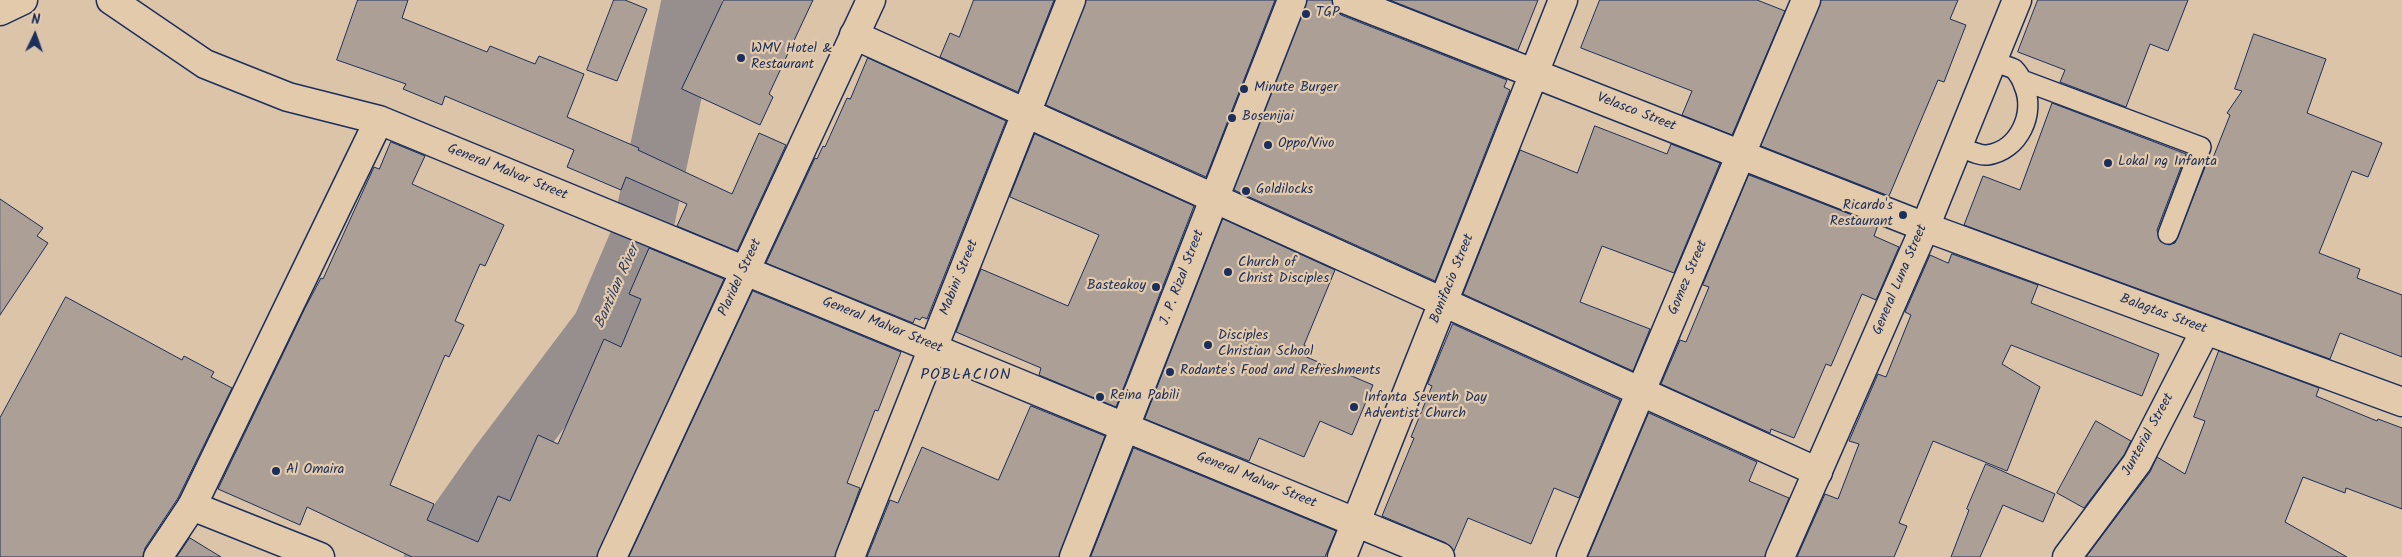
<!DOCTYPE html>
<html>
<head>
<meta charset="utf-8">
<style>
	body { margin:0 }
	#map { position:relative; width:2402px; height:557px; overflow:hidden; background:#dbc4a8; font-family:Kalam,sans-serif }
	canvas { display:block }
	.north { position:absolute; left:10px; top:10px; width:50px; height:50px; -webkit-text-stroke:4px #e3caab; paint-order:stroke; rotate:3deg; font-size:14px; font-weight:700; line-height:20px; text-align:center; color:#1b2f5e }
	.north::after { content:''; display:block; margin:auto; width:18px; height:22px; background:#1b2f5e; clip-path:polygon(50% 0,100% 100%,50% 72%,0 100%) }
</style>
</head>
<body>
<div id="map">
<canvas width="2402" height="557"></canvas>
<div class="north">N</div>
</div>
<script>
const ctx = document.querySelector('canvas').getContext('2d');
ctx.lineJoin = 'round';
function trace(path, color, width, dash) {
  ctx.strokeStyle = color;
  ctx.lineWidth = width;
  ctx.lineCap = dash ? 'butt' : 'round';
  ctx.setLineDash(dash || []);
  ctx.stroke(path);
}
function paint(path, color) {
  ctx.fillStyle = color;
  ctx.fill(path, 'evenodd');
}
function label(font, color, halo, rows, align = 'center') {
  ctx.font = font + ' Kalam,sans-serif';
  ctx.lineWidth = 4.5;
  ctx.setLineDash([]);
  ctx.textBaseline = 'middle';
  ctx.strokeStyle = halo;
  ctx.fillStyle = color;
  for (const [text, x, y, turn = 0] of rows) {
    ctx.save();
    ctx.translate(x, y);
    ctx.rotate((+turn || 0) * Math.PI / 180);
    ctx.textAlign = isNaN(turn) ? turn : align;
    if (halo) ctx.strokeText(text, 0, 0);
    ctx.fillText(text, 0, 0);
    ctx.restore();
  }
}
const river = new Path2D(`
	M434,557L498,466L602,328L641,237L692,0`);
const building = new Path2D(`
	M358,0H408L402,18L487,52L490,46L535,64L539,56L584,74L567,117L639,148L638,150L732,194L759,133L786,145L737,251L677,226L687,204L626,177L621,190L567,167L574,150L445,96L442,105L403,89L406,84L337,60Z
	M614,0H625L647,9L617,81L587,70Z
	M724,0H813L769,94L773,97L760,125L682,89Z
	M974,0H1054L1018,92L940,57L950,33L959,37Z
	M1086,0H1275L1206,177L1046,105Z
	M1307,0H1332L1335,9L1341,15L1507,80L1504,87L1510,90L1435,281L1234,190Z
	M1390,0H1538L1518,50Z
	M1600,0H1757L1785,11L1732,135L1682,115L1692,91L1581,48Z
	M1821,0H1958L1950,19L1966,25L1944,82L1938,80L1889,196L1761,146Z
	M2038,0H2188L2168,51L2150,44L2126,107L2060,82L2065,70L2018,52Z
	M2254,34L2326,59L2307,113L2382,143L2368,177L2352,171L2319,253L2360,269L2357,278L2402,295V357L2340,333L2330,359L1964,225L1983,176L2020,190L2052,103L2186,154L2157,230L2160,241L2169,245L2175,243L2207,162L2211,163L2230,115L2227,113L2242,91L2235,89Z
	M868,58L1006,121L927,319L922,317L920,320L915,318L913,323L766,263L815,158L817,159L823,146L825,147L847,98L850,99Z
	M1595,126L1667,154L1671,144L1720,163L1674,273L1602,246L1580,302L1650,329L1633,371L1463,294L1520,150L1577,173Z
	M1035,134L1194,206L1116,407L1039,375L1041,368L956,332L981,269L1068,306L1099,235L1010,197Z
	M391,142L425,156L412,184L504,225L485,266L480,264L455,321L464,325L449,357L445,355L390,485L434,504L427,520L478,542L498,496L510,501L538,435L558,444L604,339L621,347L641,299L629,294L649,248L724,279L597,557H412L307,507L300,525L218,489L305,308L321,278L323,279L374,167L379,169Z
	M1749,175L1878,225L1874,236L1899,247L1876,300L1862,294L1831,366L1826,364L1794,438L1771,429L1770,433L1661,384L1680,340L1686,342L1709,287L1703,285Z
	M0,199L43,228L37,236L48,243L0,315Z
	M1223,219L1335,270L1304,345L1307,347L1304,356L1373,385L1352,435L1320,421L1304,457L1259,438L1249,461L1145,419Z
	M1952,254L2038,285L2031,303L2159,354L2142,396L2011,345L2002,364L2040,387L2007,471L1933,441L1899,523L1907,526L1894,557H1797L1825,494L1838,499L1859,444L1849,441L1878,374L1886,377L1911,315L1905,312L1930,255L1948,263Z
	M753,291L901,352L878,411L875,410L847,483L860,488L835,557H629Z
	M66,297L182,360L184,356L214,372L211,377L232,388L178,498L145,548L143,557H0V418Z
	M1453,324L1620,400L1579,498L1554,488L1531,544L1468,518L1454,551L1446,543L1382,516L1414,438L1411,437L1432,386L1428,384Z
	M2219,351L2319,388L2316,396L2377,421L2378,419L2402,428V509L2346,488L2345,493L2303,477L2285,522L2347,557H2086L2150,472L2157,457L2185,474L2205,421L2194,417Z
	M1031,406L1105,436L1059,557H867L890,500L898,503L922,447L998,480Z
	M1649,413L1757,462L1749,481L1789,498L1765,557H1588Z
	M2096,421L2131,441L2124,455L2084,508L2057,493Z
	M1134,448L1336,531L1325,557H1091Z
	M1986,464L2055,494L2043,522L2003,505L1980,557H1951L1969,510L1967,509Z
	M190,538L221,557H177Z`);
const lane = new Path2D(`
	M2022,80L2201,147L2168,234
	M1957,146C1966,149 1979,156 1987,155C2019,151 2036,113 2024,86C2022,80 2018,73 2014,69C2008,66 1998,64 1992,61`);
const street = new Path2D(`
	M111,0L205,64L288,97L379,120L1440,557
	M1347,0L1925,227L2402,402
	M0,11L23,0
	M854,35L1818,472
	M192,506L379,120
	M850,557L1071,0
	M1342,557L1563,0
	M1571,557L1806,0
	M2067,557L2137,463L2205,331`);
const secondary = new Path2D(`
	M612,557L871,0
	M1074,557L1292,0`);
const primary = new Path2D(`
	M158,557L192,506L320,557
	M1780,557L1925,227L2017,0`);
const markers = [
	[1306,14,5,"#1b2f5e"],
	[741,58,5,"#1b2f5e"],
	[1244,89,5,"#1b2f5e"],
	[1232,118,5,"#1b2f5e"],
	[1268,145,5,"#1b2f5e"],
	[2108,163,5,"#1b2f5e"],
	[1246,191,5,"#1b2f5e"],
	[1903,215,5,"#1b2f5e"],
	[1228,272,5,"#1b2f5e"],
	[1156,287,5,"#1b2f5e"],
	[1208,345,5,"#1b2f5e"],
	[1170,372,5,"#1b2f5e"],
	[1100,397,5,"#1b2f5e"],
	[1354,407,5,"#1b2f5e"],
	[276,471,5,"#1b2f5e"]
];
const poiNames = [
	["TGP",1316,14],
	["WMV Hotel &",751,50],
	["Restaurant",751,66],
	["Minute Burger",1254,89],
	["Bosenijai",1242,118],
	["Oppo/Vivo",1278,145],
	["Lokal ng Infanta",2118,163],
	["Goldilocks",1256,191],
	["Ricardo's",1893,207,"right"],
	["Restaurant",1893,223,"right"],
	["Church of",1238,264],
	["Christ Disciples",1238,280],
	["Basteakoy",1146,287,"right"],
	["Disciples",1218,337],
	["Christian School",1218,353],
	["Rodante's Food and Refreshments",1180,372],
	["Reina Pabili",1110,397],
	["Infanta Seventh Day",1364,399],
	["Adventist Church",1364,415],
	["Al Omaira",286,471]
];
const streetNames = [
	["Velasco Street",1636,113,21],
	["General Malvar Street",507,173,22],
	["Plaridel Street",741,278,-65],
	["Mabini Street",960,278,-68],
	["J. P. Rizal Street",1183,278,-69],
	["Gomez Street",1689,278,-67],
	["Bonifacio Street",1453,279,-68],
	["General Luna Street",1901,280,-67],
	["Balagtas Street",2163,315,20],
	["General Malvar Street",882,326,22],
	["Junterial Street",2149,435,-61],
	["General Malvar Street",1256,481,22]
];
const waterNames = [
	["Bantilan River",618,287,-66]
];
const quarterNames = [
	["POBLACION",966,376]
];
trace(river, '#978f8e', 60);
paint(building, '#ac9f96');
trace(building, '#1b2f5e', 1);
trace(lane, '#1b2f5e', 22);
trace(street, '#1b2f5e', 31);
trace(secondary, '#1b2f5e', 31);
trace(primary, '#1b2f5e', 31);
trace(lane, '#e3caab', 19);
trace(street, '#e3caab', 28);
trace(secondary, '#e3caab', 28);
trace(primary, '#e3caab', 28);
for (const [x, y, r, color] of markers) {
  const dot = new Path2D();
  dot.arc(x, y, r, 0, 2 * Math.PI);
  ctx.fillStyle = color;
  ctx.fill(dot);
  trace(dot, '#e3caab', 2);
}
label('14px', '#1b2f5e', '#e3caab', poiNames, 'left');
label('14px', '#1b2f5e', '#e3caab', streetNames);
label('italic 15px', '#2e3d65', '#e3caab', waterNames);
ctx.letterSpacing = '1px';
label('16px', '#1b2f5e', '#e3caab', quarterNames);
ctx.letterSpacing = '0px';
</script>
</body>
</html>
